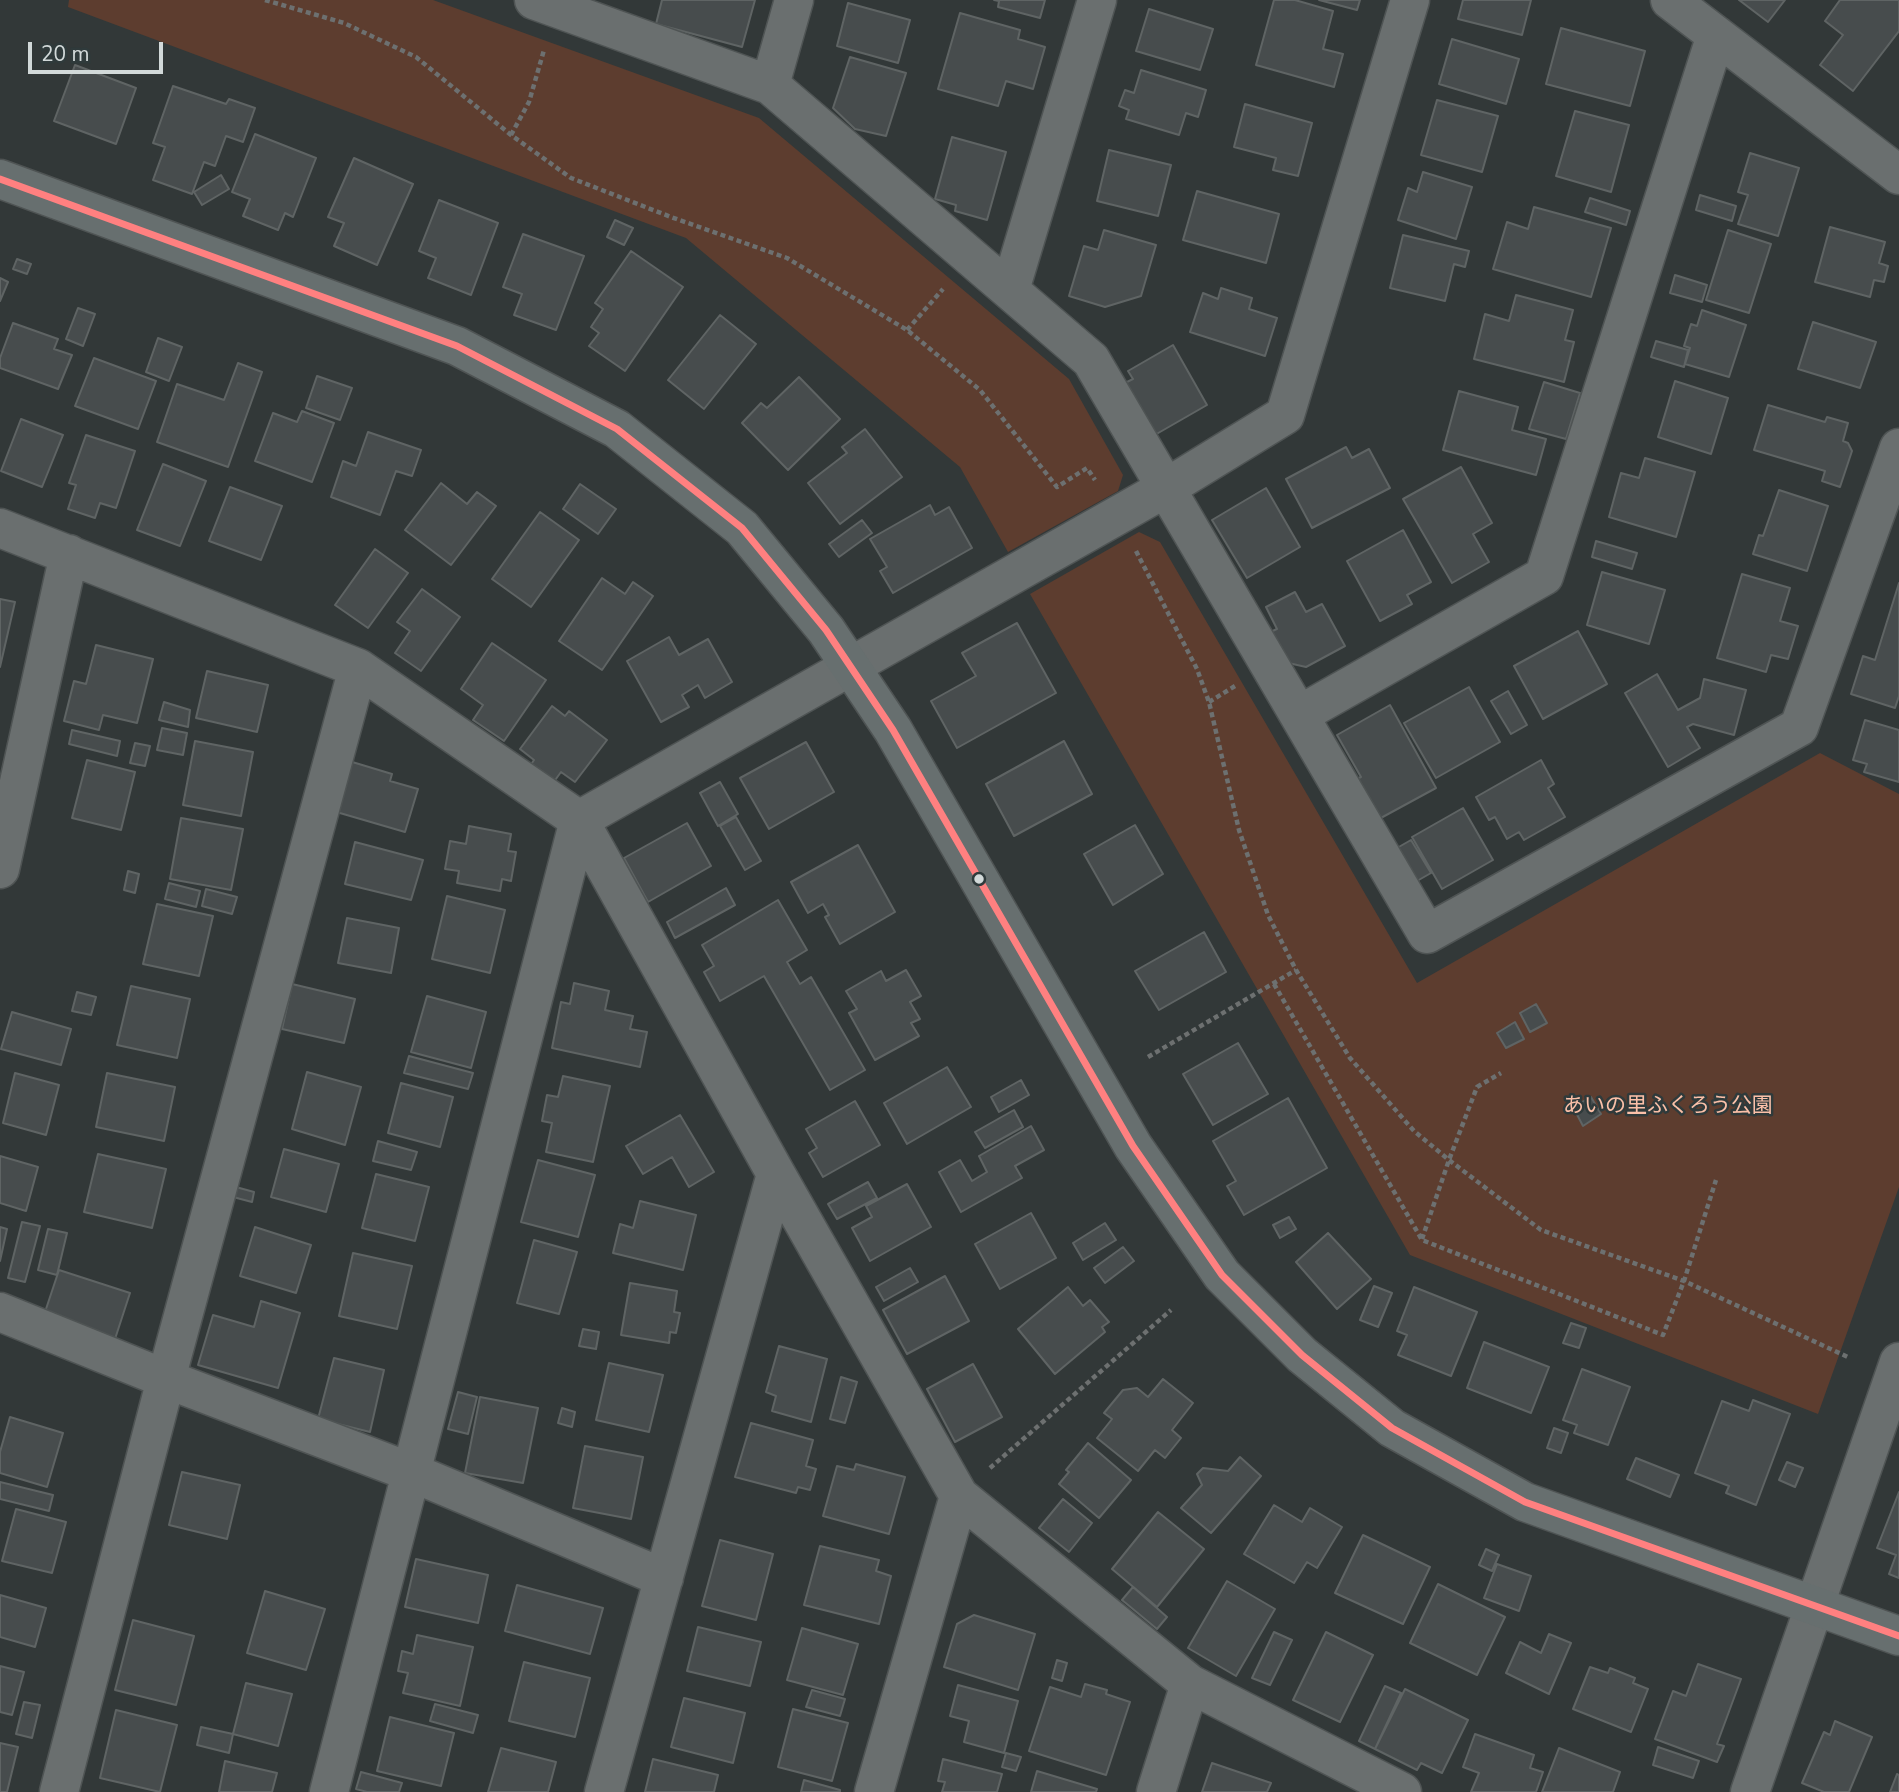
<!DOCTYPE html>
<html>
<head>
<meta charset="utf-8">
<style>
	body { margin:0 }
	#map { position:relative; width:1899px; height:1792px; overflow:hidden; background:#323838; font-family:"Nunito Sans",sans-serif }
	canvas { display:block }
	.scale { position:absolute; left:28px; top:42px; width:135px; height:32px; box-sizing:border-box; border:4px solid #d2d9d9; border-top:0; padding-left:9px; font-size:21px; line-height:24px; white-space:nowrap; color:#d2d9d9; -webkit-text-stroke:5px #2f3a3b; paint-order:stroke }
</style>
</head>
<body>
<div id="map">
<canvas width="1899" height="1792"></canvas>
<div class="scale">20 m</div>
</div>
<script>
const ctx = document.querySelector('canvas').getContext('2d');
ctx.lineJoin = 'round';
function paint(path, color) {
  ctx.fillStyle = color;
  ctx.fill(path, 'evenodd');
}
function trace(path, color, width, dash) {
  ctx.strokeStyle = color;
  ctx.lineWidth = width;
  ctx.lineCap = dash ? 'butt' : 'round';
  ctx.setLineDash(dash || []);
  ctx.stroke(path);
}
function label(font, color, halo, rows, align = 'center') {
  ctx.font = font + ' "Nunito Sans","Noto Sans JP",sans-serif';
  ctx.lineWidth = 5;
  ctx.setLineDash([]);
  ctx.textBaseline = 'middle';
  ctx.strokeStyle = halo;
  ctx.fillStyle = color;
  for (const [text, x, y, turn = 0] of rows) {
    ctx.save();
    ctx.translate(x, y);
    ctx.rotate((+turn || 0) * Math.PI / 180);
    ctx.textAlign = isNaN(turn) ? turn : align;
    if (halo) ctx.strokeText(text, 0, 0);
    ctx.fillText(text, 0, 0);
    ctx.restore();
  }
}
const green = new Path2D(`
	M69,0H433L759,118L1069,379L1123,475L1118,491L1008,552L960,467L686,238L68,7Z
	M1139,532L1160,542L1417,983L1820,753L1899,794V1187L1818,1414L1410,1255L1030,594Z`);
const building = new Path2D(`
	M662,0H755L742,47L656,24Z
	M994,0H1045L1040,18L998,7L999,1Z
	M1274,0H1295L1333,11L1323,49L1343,54L1334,87L1256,65Z
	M1319,0H1360L1357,10Z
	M1463,0H1531L1522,35L1458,19Z
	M1739,0H1785L1768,22Z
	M1840,0H1899V31L1853,91L1820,65L1843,35L1825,21Z
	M848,3L910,20L898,63L837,46Z
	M1149,9L1213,29L1200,70L1136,51Z
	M960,13L1020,30L1018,39L1045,47L1033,89L1006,81L998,106L938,89Z
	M1561,28L1645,51L1630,106L1546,84Z
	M1452,39L1519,59L1506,104L1439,84Z
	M850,57L906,73L886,136L855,129L833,108Z
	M75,65L136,88L116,144L54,121Z
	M1141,70L1206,90L1198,117L1186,113L1179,135L1126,119L1129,110L1119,106L1125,90L1134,93Z
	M173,86L226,104L229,99L255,108L243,142L226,136L215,166L204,162L192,194L153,180L165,147L153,143Z
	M1437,100L1498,116L1482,172L1421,155Z
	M1245,104L1312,123L1298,176L1273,170L1276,158L1234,147Z
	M1575,111L1629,125L1611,192L1556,176Z
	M255,134L316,158L293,217L285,213L278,230L243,216L250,199L232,192Z
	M952,137L1006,152L987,220L955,211L956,205L935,199Z
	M1109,150L1171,165L1158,216L1097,201Z
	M1750,153L1799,168L1778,236L1738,224L1748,195L1738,192Z
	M354,158L413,184L377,265L334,246L344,223L328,217Z
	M1423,172L1472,187L1456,239L1398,220L1408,188L1417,192Z
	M221,175L229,189L202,205L194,192Z
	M1197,191L1279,214L1266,263L1183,240Z
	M1700,195L1736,206L1732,221L1696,210Z
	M1590,198L1630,211L1626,225L1585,212Z
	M439,200L498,223L471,295L428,278L436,258L419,251Z
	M1534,207L1611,228L1591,297L1493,269L1507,222L1528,229Z
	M615,220L633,228L624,245L607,237Z
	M1830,227L1885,242L1879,263L1888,266L1884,282L1874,280L1870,297L1815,282Z
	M1104,230L1156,245L1141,296L1105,307L1069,296L1084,246L1098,250Z
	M1728,230L1771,244L1749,313L1706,300Z
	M523,234L584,256L556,330L514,315L522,294L503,287Z
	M1403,235L1469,251L1465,267L1454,264L1445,301L1390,288Z
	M631,251L683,287L625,371L589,346L599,333L591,327L603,309L595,303Z
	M17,259L31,264L27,274L13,269Z
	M1675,275L1707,285L1702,302L1670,293Z
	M0,278L8,282L0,301Z
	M1221,288L1252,298L1249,309L1277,318L1265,356L1190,332L1203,293L1218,299Z
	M1516,295L1573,310L1565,340L1574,342L1564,382L1474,359L1485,314L1509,321Z
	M78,308L95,314L83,346L66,339Z
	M1702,310L1746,325L1729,377L1685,364L1690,348L1684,346L1691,324L1697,326Z
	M720,315L756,344L704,409L668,380Z
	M1813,322L1876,342L1860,388L1798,369Z
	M13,323L58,339L54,349L72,355L58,389L0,368V358Z
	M158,338L182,347L169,381L146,372Z
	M1656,341L1688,350L1684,367L1651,357Z
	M1173,345L1207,405L1153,436L1123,384L1133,379L1128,371Z
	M94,358L156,381L138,429L75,406Z
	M238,363L262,372L228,467L157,442L177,384L224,400Z
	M317,376L352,388L340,420L306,408Z
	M799,377L840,419L788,470L742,423L761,403L767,408Z
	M1675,381L1728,398L1711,454L1658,437Z
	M1544,382L1580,393L1566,439L1529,429Z
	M1459,391L1518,407L1512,430L1546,439L1536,475L1443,450Z
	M1768,405L1825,422L1827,417L1848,423L1843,441L1848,443L1852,451L1840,487L1822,481L1825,471L1754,450Z
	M302,411L334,423L312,482L255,461L273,413L297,422Z
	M21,419L63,435L42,487L1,471Z
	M865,429L902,477L840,524L808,483L847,453L842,447Z
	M368,432L421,450L412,476L396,471L380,515L331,497L343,461L356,466Z
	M86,435L135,451L116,508L100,503L95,518L68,509L76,485L69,483Z
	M1346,447L1352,458L1369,449L1390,488L1312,528L1286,479Z
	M1645,458L1695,472L1676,537L1609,517L1621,473L1639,478Z
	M163,464L206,481L180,546L137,530Z
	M1461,467L1492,523L1473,534L1489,562L1452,583L1403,499Z
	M441,483L467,504L477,492L496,506L451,565L405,530Z
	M580,484L616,509L598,534L563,509Z
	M230,487L282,506L261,560L209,541Z
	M1266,488L1300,547L1247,578L1212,520Z
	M1779,490L1828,506L1807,571L1753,554L1759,535L1763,536Z
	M930,505L935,515L949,507L972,548L893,593L880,571L887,567L870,539Z
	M540,512L579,540L531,607L492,579Z
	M862,520L872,533L839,557L829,544Z
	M1403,530L1431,582L1407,595L1412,604L1380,621L1347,561Z
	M1596,541L1637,553L1632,569L1592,557Z
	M375,549L408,573L368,628L335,605Z
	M1602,572L1665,590L1649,644L1587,625Z
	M1742,574L1790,588L1780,621L1798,626L1788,659L1771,655L1766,672L1717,658Z
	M602,578L625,594L633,582L653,596L602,670L559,641Z
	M1899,583V696L1895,708L1851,694L1863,656L1875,660Z
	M422,589L460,617L421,671L395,653L410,631L397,622Z
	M1295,592L1306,612L1322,604L1345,646L1306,667L1284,662L1268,633L1277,629L1266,607Z
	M0,599L15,602L0,667Z
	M1017,623L1056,693L957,748L931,701L976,676L962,653Z
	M1578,631L1607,684L1543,719L1514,666Z
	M669,637L679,655L708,639L732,682L705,698L698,685L682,695L689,707L661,722L627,661Z
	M492,643L546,680L504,741L473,720L483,705L461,689Z
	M96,645L153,659L137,723L103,715L99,730L64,721L74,681L86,684Z
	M207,671L268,685L257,732L196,718Z
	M1657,674L1678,710L1700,698L1704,679L1746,690L1734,735L1693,724L1687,727L1700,748L1668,767L1625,693Z
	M1469,687L1500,742L1436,778L1404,723Z
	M1508,691L1527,725L1511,734L1491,701Z
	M164,702L190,710L188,727L159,720Z
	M1390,705L1436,788L1379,819L1357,779L1361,777L1337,735Z
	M552,706L565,716L569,711L607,740L575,782L561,772L553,783L530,766L534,760L520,749Z
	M1865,720L1899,730V782L1864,772L1867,764L1853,760Z
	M162,728L187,733L183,755L157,750Z
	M72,730L120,741L117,756L69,744Z
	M195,741L253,752L241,816L183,805Z
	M1064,741L1092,794L1014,836L986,784Z
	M806,742L834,792L769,829L740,778Z
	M135,743L150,746L145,766L130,763Z
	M87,760L135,772L121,830L72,818Z
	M1541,760L1554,784L1548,788L1565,817L1524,840L1519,832L1507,839L1495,817L1489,820L1476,797Z
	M349,761L392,774L390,781L418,789L405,832L333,811Z
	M720,782L738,814L718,826L700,793Z
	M1463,808L1493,860L1442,889L1412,837Z
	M736,817L761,861L745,870L720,826Z
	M181,818L243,829L231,890L170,879Z
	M687,823L711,866L648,902L624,858Z
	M1135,825L1163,874L1113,905L1084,854Z
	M469,826L511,834L508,851L516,852L511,881L502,879L500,891L457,883L459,871L445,869L450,841L466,844Z
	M1411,840L1431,873L1417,881L1397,848Z
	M355,842L423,860L411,900L345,884Z
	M858,845L895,912L840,944L825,917L829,915L823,904L808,913L791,882Z
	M128,871L139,874L135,893L124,890Z
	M169,883L200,891L196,907L165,899Z
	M726,888L735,905L675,938L667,922Z
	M206,889L237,897L232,914L202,906Z
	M447,896L505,910L490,973L432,959Z
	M778,900L807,950L787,962L800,984L811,977L865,1070L830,1090L764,976L720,1001L704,972L714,966L702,945Z
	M157,904L213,916L199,976L143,964Z
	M347,918L399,928L391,973L338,963Z
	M1204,932L1226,972L1159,1010L1135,971Z
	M906,970L921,996L910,1002L920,1019L911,1023L919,1036L875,1060L849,1013L857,1009L846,991L881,971L886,981Z
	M574,983L609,991L605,1010L633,1016L630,1029L647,1032L640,1067L552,1048L561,1002L570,1004Z
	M292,984L355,999L344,1043L282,1029Z
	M131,986L190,999L177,1058L117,1045Z
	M77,992L96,997L91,1015L72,1011Z
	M427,996L486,1012L471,1068L411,1052Z
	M1536,1004L1547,1023L1530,1032L1520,1013Z
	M12,1012L71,1029L61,1065L1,1049Z
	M1515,1022L1524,1039L1506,1048L1497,1033Z
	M1238,1043L1268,1094L1213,1125L1183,1074Z
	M409,1056L473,1073L468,1089L404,1073Z
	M947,1067L971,1107L907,1144L884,1103Z
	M307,1072L361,1087L345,1145L292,1129Z
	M15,1073L59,1085L46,1135L3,1123Z
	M107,1073L175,1087L164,1141L96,1127Z
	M563,1076L610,1086L593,1162L546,1152L552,1123L542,1121L547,1095L558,1097Z
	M1021,1080L1029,1095L999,1112L991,1097Z
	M401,1083L453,1097L440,1147L388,1133Z
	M1591,1097L1601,1114L1583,1126L1573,1107Z
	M1288,1098L1327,1168L1244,1215L1227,1186L1236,1181L1213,1141Z
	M855,1101L880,1145L823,1177L809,1153L817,1148L806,1129Z
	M1014,1110L1023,1127L985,1148L975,1132Z
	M680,1115L714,1172L689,1187L672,1157L643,1174L626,1146Z
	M1031,1126L1044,1150L1015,1166L1022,1178L961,1212L939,1172L960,1160L972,1181L987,1172L979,1156Z
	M378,1141L417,1152L411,1170L373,1161Z
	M284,1149L339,1164L326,1212L271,1197Z
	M98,1154L166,1169L152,1228L84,1212Z
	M0,1156L38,1167L26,1211L0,1203Z
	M538,1160L595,1175L578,1237L521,1222Z
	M376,1174L429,1187L415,1241L362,1228Z
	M868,1182L877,1198L837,1219L828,1204Z
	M907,1184L931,1227L870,1261L852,1228L872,1217L866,1206Z
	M236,1187L254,1192L252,1202L233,1197Z
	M640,1201L696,1215L683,1270L613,1253L620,1224L633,1228Z
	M1031,1213L1056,1258L1000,1289L975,1244Z
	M1289,1217L1296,1229L1280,1238L1273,1225Z
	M22,1222L40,1226L25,1282L8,1278Z
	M1105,1223L1116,1240L1083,1260L1073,1243Z
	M0,1227L7,1229L0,1261Z
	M255,1227L311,1245L296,1293L240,1276Z
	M48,1229L67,1233L57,1275L38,1270Z
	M1328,1233L1371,1279L1337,1309L1296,1262Z
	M534,1240L577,1252L559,1314L517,1303Z
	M1123,1247L1134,1261L1105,1283L1094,1268Z
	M353,1253L412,1266L397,1329L339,1316Z
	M910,1268L918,1282L884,1301L876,1287Z
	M59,1270L130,1293L115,1339L44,1315Z
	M945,1276L969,1321L907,1354L883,1310Z
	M630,1283L677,1291L674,1312L680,1313L676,1333L670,1332L669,1343L621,1335Z
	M1374,1286L1392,1293L1378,1327L1360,1320Z
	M1068,1287L1083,1306L1090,1300L1109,1322L1102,1327L1105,1332L1055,1374L1018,1329Z
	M1414,1287L1477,1312L1451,1376L1398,1355L1407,1335L1397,1331Z
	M261,1301L300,1313L278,1388L198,1365L213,1315L254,1327Z
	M1571,1323L1586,1328L1579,1348L1563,1343Z
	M583,1329L599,1332L596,1349L579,1346Z
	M1484,1342L1549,1367L1531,1413L1467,1388Z
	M779,1346L827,1359L811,1422L772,1411L776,1396L766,1392Z
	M334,1358L384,1370L370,1432L318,1419Z
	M609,1363L663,1375L649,1432L596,1420Z
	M973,1364L1002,1417L955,1442L927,1389Z
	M1582,1369L1630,1387L1608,1445L1574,1433L1577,1425L1563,1420Z
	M841,1377L857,1382L845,1423L830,1419Z
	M1163,1379L1193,1403L1172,1430L1181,1438L1165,1458L1155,1450L1138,1471L1097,1438L1112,1419L1104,1413L1123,1390L1137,1388L1148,1397Z
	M458,1392L477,1397L468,1434L448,1429Z
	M480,1397L538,1408L523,1483L465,1473Z
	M1753,1400L1790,1414L1756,1505L1726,1493L1729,1486L1695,1473L1722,1401L1749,1411Z
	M562,1408L575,1412L572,1427L558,1423Z
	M10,1417L63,1433L47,1487L0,1473V1452Z
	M751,1423L813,1440L806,1466L816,1469L810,1490L798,1487L796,1493L735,1477Z
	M1554,1428L1568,1433L1561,1453L1547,1448Z
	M1088,1443L1131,1480L1099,1518L1059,1484L1069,1472L1066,1470Z
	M585,1446L643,1457L631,1519L573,1508Z
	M1240,1457L1261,1476L1211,1533L1181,1508L1202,1485L1197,1474L1203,1468L1228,1471Z
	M1636,1458L1679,1475L1670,1497L1627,1479Z
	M1787,1462L1803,1468L1795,1487L1779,1480Z
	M856,1464L905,1477L889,1534L823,1516L837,1466L854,1470Z
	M182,1472L240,1485L227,1539L169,1525Z
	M0,1482L53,1495L49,1511L0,1499Z
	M1899,1492V1578L1889,1574L1896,1555L1877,1548Z
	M1063,1499L1092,1523L1069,1552L1039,1528Z
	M1274,1505L1302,1522L1310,1508L1342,1527L1317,1568L1307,1562L1294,1583L1244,1554Z
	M16,1509L66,1522L52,1573L2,1561Z
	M1158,1512L1204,1549L1157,1607L1112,1569Z
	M1363,1535L1430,1567L1403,1624L1335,1593Z
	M720,1540L773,1554L756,1620L702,1606Z
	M820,1546L879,1560L876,1571L891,1576L879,1624L804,1605Z
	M1486,1549L1499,1555L1492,1571L1479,1565Z
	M416,1559L488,1575L478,1623L405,1607Z
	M1497,1564L1531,1576L1519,1611L1484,1598Z
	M1227,1581L1275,1609L1236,1676L1188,1648Z
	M1438,1584L1505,1617L1477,1675L1410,1643Z
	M517,1585L603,1608L590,1654L505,1631Z
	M1133,1587L1167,1617L1157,1629L1122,1600Z
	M265,1591L325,1609L306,1670L247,1653Z
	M0,1595L46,1608L35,1647L0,1637Z
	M974,1615L1035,1634L1018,1690L944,1667L957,1624Z
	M133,1620L194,1636L176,1705L115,1690Z
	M698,1627L761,1642L750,1686L687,1671Z
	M802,1628L858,1644L843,1695L787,1680Z
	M1274,1632L1292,1640L1270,1685L1252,1678Z
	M1326,1632L1373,1655L1340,1722L1293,1700Z
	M1549,1634L1571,1643L1549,1694L1506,1673L1520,1642L1541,1653Z
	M417,1635L473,1647L460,1706L403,1693L408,1673L398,1671L402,1651L413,1654Z
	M1057,1660L1067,1663L1062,1681L1052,1678Z
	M524,1662L590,1678L575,1737L509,1721Z
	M1698,1664L1741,1679L1717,1744L1724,1746L1717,1762L1655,1739L1673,1691L1686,1696Z
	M0,1666L24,1672L12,1715L0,1712Z
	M1590,1667L1608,1673L1610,1668L1635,1678L1633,1683L1648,1689L1631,1732L1573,1709Z
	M246,1683L292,1694L278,1746L233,1734Z
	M1085,1684L1107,1690L1106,1694L1130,1702L1106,1775L1029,1751L1050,1687L1081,1697Z
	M958,1685L1018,1701L1004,1753L964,1742L969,1721L950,1716Z
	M1385,1686L1401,1693L1375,1749L1359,1741Z
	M1405,1689L1468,1720L1442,1773L1421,1763L1417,1770L1375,1749Z
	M812,1690L845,1699L840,1716L806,1707Z
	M684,1698L745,1713L733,1763L671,1747Z
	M24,1702L40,1705L32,1738L16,1734Z
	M435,1704L478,1715L473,1733L430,1721Z
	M793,1709L848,1723L832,1781L778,1767Z
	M116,1710L177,1725L160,1792L100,1778Z
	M390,1717L454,1733L441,1786L377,1771Z
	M1835,1721L1872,1737L1849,1792H1824L1802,1783L1824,1732L1830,1735Z
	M201,1727L233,1734L229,1753L197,1745Z
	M1475,1734L1534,1755L1530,1768L1543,1772L1536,1792H1471L1479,1773L1463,1767Z
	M0,1743L18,1747L7,1792H0Z
	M1658,1747L1699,1761L1693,1778L1653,1765Z
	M501,1748L556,1762L548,1792H488Z
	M1559,1748L1620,1772L1613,1792H1542Z
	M1006,1753L1021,1757L1016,1771L1002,1767Z
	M653,1759L718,1775L714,1792H645Z
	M943,1759L1002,1774L997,1792H942L945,1782L938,1781Z
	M225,1761L277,1773L272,1792H219Z
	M1212,1763L1271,1783L1267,1792H1202Z
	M1037,1771L1097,1789L1096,1792H1031Z
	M361,1772L402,1783L399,1792H367L356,1789Z
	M1897,1774L1899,1775V1792H1890Z
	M804,1780L840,1790V1792H801Z`);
const path = new Path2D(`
	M265,0L344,23L416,57L511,135L571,178L671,217L787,258L907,330L980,390L1057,487L1087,468L1095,480
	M511,135L529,102L544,50
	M907,330L943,289
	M1136,551L1197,669L1209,702L1239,830L1268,915L1296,970L1350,1058L1414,1131L1449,1160L1541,1230L1684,1281L1850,1358
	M1209,702L1235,686
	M1274,984L1422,1240L1663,1335L1684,1281L1716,1180
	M1148,1057L1296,970
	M1422,1239L1449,1160L1477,1087L1501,1073
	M990,1468L1171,1310`);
const street = new Path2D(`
	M534,0L770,85L1091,360L1427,934L1799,727L1899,448
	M1670,0L1899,175
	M770,85L794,0
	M1010,290L1097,0
	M0,528L358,668L579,820L776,1174L959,1496L1190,1684L1402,1792
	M1299,715L1544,576L1716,35
	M0,869L69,554
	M0,1312L166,1379L413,1473L664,1578
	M59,1792L166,1379L358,668
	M329,1792L579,820L1166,488L1285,415L1410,0
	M604,1792L776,1174
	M874,1792L959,1496
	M1156,1792L1190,1684
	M1750,1792L1899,1362`);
const secondary = new Path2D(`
	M0,179L457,346L617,429L742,528L826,630L893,730L1133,1146L1222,1275L1302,1355L1392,1428L1525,1502L1899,1636`);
const bus1 = new Path2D(`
	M0,179L457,346L617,429L742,528L826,630L893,730L1133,1146L1222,1275L1302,1355L1392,1428L1525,1502L1899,1636`);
const markers = [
	[979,879,6,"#d2d9d9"]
];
const parkNames = [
	["あいの里ふくろう公園",1668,1107]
];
paint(green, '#5d3d2f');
paint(building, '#474c4d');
trace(building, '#5f6464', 2);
trace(street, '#4f5454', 41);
trace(secondary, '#4f5454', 41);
trace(path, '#6d7070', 4.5, [5, 3.5]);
trace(street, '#6a6f6f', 38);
trace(secondary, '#676f6f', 38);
trace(bus1, '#ff8080', 7);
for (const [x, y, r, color] of markers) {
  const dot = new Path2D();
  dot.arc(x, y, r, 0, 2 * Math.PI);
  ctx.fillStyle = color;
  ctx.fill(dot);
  trace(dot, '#2f3a3b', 2.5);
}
label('21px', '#fbc0a8', '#2f3a3b', parkNames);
</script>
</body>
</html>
